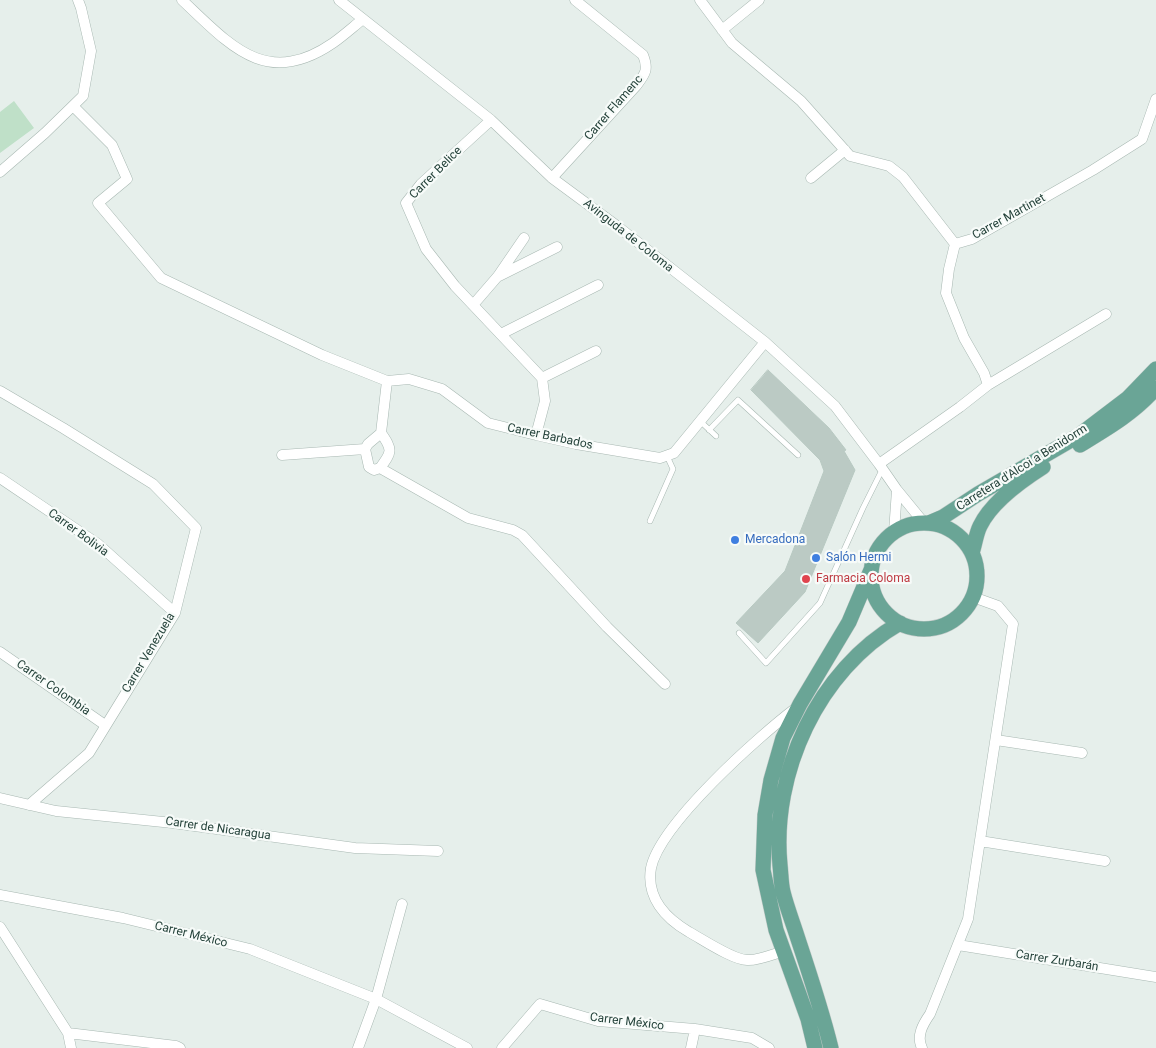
<!DOCTYPE html>
<html>
<head>
<meta charset="utf-8">
<style>
	body { margin:0 }
	canvas { display:block; background:#e6efeb }
</style>
</head>
<body>
<canvas width="1156" height="1048"></canvas>
<script>
const ctx = document.querySelector('canvas').getContext('2d');
ctx.lineJoin = 'round';
function paint(path, color) {
  ctx.fillStyle = color;
  ctx.fill(path, 'evenodd');
}
function trace(path, color, width, dash) {
  ctx.strokeStyle = color;
  ctx.lineWidth = width;
  ctx.lineCap = dash ? 'butt' : 'round';
  ctx.setLineDash(dash || []);
  ctx.stroke(path);
}
function label(font, color, halo, rows, align = 'center') {
  ctx.font = font + ' Roboto,sans-serif';
  ctx.lineWidth = 4.5;
  ctx.setLineDash([]);
  ctx.textBaseline = 'middle';
  ctx.strokeStyle = halo;
  ctx.fillStyle = color;
  for (const [text, x, y, turn = 0] of rows) {
    ctx.save();
    ctx.translate(x, y);
    ctx.rotate((+turn || 0) * Math.PI / 180);
    ctx.textAlign = isNaN(turn) ? turn : align;
    if (halo) ctx.strokeText(text, 0, 0);
    ctx.fillText(text, 0, 0);
    ctx.restore();
  }
}
const green = new Path2D(`
	M14,101L34,128L0,153V112Z`);
const building = new Path2D(`
	M768,370L829,428L846,450L844,451L855,470L805,592L758,643L736,623L785,571L824,471L820,460L751,390Z`);
const lane = new Path2D(`
	M700,421L716,436
	M709,430L738,400L798,455
	M650,521L673,469L667,456
	M739,633L766,663L820,603L863,508L882,470`);
const street = new Path2D(`
	M182,0C230,45 266,89 333,43C343,36 353,27 363,19
	M339,0L491,120L552,178L617,226L765,342L835,406L879,464L897,490L924,523
	M700,0L732,43L801,101L850,156L889,166L903,177L955,244
	M722,30L759,0
	M73,106L112,145L127,179L98,203L161,278L322,355L387,381
	M491,120L421,184L406,203L426,249L455,286L542,378L545,401L536,435
	M0,172L45,133L83,96L91,51L81,8L78,0
	M552,178L636,86C645,74 649,70 643,55L575,0
	M811,178L845,150
	M955,244L972,239L1093,170L1142,139L1156,99
	M499,276L557,247
	M473,305L498,276L524,238
	M501,334L598,285
	M542,378L596,351
	M988,385L1106,314
	M0,391L63,428L153,484L196,528L175,613L89,753L29,805
	M381,433L368,444L365,449L369,467L374,470L380,468L468,518L513,530L522,535L607,627L665,684
	M282,455L365,449
	M879,464L960,407L988,385L984,373L964,338L946,293L949,269L955,244
	M380,468C392,452 393,450 381,433L387,381L409,379L442,389L488,423L536,435L576,444L660,458L674,453L765,342
	M0,478L98,544L175,613
	M894,532L897,490
	M0,652L105,725
	M996,740L1082,753
	M0,798L56,811L173,823L355,848L438,851
	M980,841L1105,861
	M0,895L123,918L250,949L376,999L467,1048
	M0,927L68,1033L71,1048
	M958,945L1156,977
	M784,951C774,954 757,961 747,960C733,960 702,939 689,932C665,918 646,897 651,868C660,824 759,736 796,708
	M68,1033L176,1046L180,1048
	M358,1048L376,999L402,904
	M502,1048L540,1004L598,1021L695,1029L752,1038L769,1048
	M691,1048L695,1029
	M922,1048C916,1036 923,1024 930,1014L968,919L1013,624L998,606L973,597`);
const primary = new Path2D(`
	M1080,445C1108,428 1134,413 1156,388
	M929,523L943,517L978,494L1078,436L1128,398L1156,369
	M871 576a53 53 0 1 1 106 0a53 53 0 1 1-106 0Z
	M972,553C975,544 976,534 980,526C991,503 1021,481 1043,467
	M815,1048L808,1019L776,930L763,870L765,815L771,780L783,738L800,704L849,622L871,570
	M831,1048C822,1011 810,975 798,939C793,923 787,908 783,892C781,884 781,874 780,865C771,773 818,670 900,623`);
const markers = [
	[735,540,5,"#3f7fe0"],
	[816,558,5,"#3f7fe0"],
	[806,579,5,"#e0444e"]
];
const streetNames = [
	["Carrer Flamenc",614,108,-49],
	["Carrer Belice",436,173,-45],
	["Carrer Martinet",1009,217,-29],
	["Avinguda de Coloma",628,236,38],
	["Carrer Barbados",550,437,12],
	["Carretera d'Alcoi a Benidorm",1022,468,-32],
	["Carrer Bolivia",78,533,36],
	["Carrer Venezuela",149,653,-59],
	["Carrer Colombia",53,688,35],
	["Carrer de Nicaragua",218,829,8],
	["Carrer México",191,935,14],
	["Carrer Zurbarán",1057,961,9],
	["Carrer México",627,1022,7]
];
const shopNames = [
	["Mercadona",745,540],
	["Salón Hermi",826,558]
];
const healthNames = [
	["Farmacia Coloma",816,579]
];
paint(green, '#bfe0c8');
paint(building, '#bbcac4');
trace(building, '#b8c9c2', 1);
trace(lane, '#a8b8b2', 6);
trace(street, '#a8b8b2', 11);
trace(primary, '#c2cac8', 16);
trace(lane, '#fff', 5);
trace(street, '#fff', 10);
trace(primary, '#6aa596', 15);
for (const [x, y, r, color] of markers) {
  const dot = new Path2D();
  dot.arc(x, y, r, 0, 2 * Math.PI);
  ctx.fillStyle = color;
  ctx.fill(dot);
  trace(dot, '#f7fbf9', 2);
}
label('12px', '#24423a', '#f7fbf9', streetNames);
label('12px', '#366cbe', '#f7fbf9', shopNames, 'left');
label('12px', '#be3a42', '#f7fbf9', healthNames, 'left');
</script>
</body>
</html>
